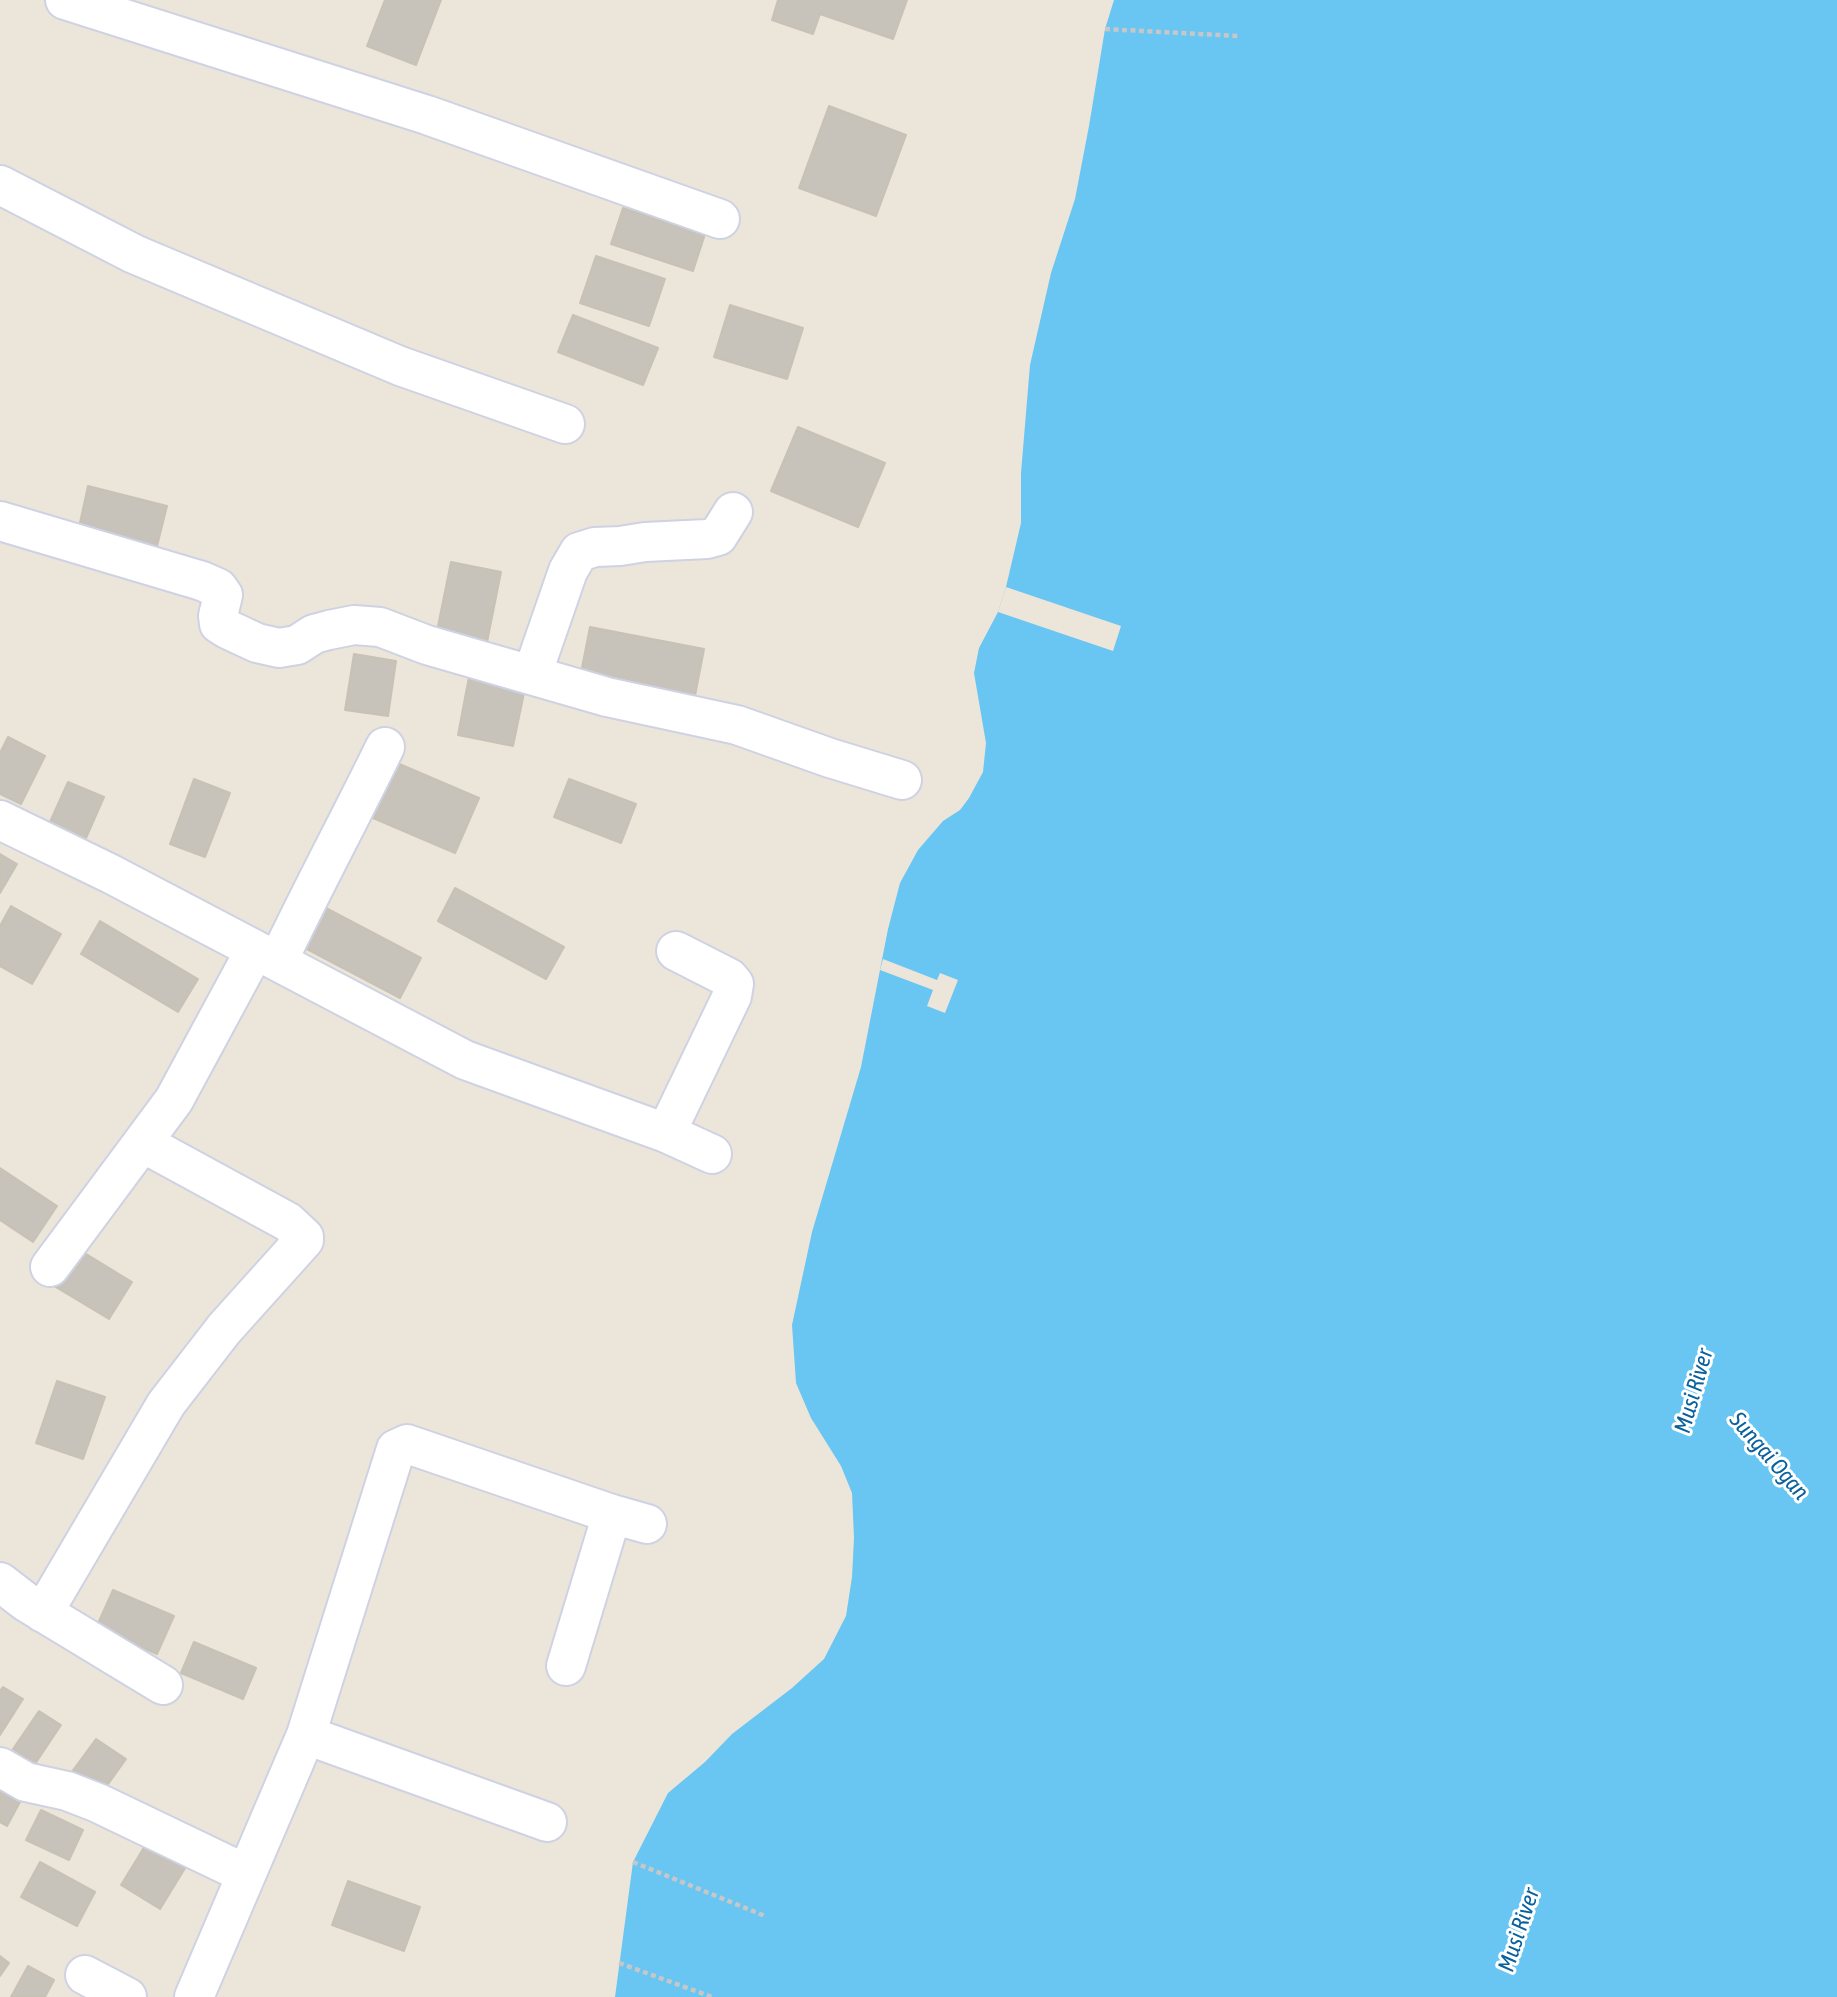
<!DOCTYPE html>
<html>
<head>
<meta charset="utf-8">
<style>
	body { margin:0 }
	canvas { display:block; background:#ece5da }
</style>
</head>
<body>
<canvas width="1837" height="1997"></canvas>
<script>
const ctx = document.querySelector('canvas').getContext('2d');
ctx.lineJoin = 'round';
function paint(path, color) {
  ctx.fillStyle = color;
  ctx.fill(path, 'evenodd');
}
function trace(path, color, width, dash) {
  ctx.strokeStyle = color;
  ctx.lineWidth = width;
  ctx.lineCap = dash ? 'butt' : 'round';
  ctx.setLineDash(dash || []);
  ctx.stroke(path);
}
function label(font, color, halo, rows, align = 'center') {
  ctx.font = font + ' "Asap Condensed",sans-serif';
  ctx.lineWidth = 6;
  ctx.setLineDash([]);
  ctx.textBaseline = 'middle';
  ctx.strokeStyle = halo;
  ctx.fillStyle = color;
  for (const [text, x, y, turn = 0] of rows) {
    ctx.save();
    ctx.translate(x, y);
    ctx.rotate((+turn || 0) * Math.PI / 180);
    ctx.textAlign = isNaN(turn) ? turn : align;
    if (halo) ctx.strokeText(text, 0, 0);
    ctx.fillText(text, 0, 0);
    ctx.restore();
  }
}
const water = new Path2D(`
	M1114,0H1837V1997H615L633,1862L668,1793L705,1762L732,1734L792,1688L824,1659L846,1616L852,1577L854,1538L852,1493L841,1466L811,1418L796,1383L792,1325L812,1232L861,1067L888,929L900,883L918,850L943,821L960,810L969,798L983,772L986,743L974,673L979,648L998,612L1006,587L1021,523V473L1030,365L1051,273L1075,199L1089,126L1105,29Z`);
const pier = new Path2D(`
	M1006,587L1121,626L1113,651L998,612Z
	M883,959L937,980L940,973L958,980L945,1013L927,1006L933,990L880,970Z`);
const building = new Path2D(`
	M385,0H441L416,65L367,46Z
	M778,0H907L893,39L820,14L813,34L772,20Z
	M829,106L906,135L876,216L799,188Z
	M623,208L705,234L693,271L611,244Z
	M596,256L665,279L649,326L580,303Z
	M730,305L803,328L787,379L714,357Z
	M573,315L658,348L643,385L558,352Z
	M798,427L885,463L858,527L771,491Z
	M88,486L167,506L156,550L78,532Z
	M451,562L501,572L486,647L436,636Z
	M590,627L704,649L693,706L579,683Z
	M354,654L396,661L388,716L345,710Z
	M469,677L525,688L513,746L458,735Z
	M8,737L45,756L21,804L0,794V753Z
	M390,760L479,798L455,853L366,815Z
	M194,779L230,793L205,857L170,844Z
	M569,779L636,804L621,843L554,817Z
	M68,782L104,797L86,838L50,822Z
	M0,854L17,864L0,893Z
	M455,888L564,947L546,979L438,921Z
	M11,906L61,934L32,984L0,966V926Z
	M324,907L421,958L400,998L303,947Z
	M100,921L198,979L178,1012L81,954Z
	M0,1168L57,1206L33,1242L0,1220Z
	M78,1249L132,1282L109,1319L54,1286Z
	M57,1381L105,1397L83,1459L36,1443Z
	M113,1590L174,1616L157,1654L96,1628Z
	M194,1642L256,1668L243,1699L181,1673Z
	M3,1687L23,1699L0,1735V1691Z
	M39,1711L61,1725L35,1764L13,1749Z
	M96,1739L126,1759L101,1794L71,1773Z
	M0,1790L21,1800L7,1826L0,1822Z
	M41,1810L83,1830L69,1860L26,1840Z
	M148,1841L187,1865L160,1909L121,1885Z
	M40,1862L95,1892L77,1926L21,1897Z
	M348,1881L420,1907L404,1951L332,1925Z
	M0,1956L9,1963L0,1976Z
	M28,1966L54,1980L45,1997H11Z`);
const path = new Path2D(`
	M1105,29L1238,36
	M633,1862L765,1916
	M619,1963L712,1997`);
const street = new Path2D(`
	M65,0L427,115L720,219
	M0,185L134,254L400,366L565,424
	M0,521L202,581L218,588L223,595L218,616L219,624L227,629L257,643L279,648L297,645L314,634L329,630L354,625L380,627L427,645L607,697L737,725L830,758L902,780
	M532,675L568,571L579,552L595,547L620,546L645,542L707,539L718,536L733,512
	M0,820L111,874L465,1060L666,1133L712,1154
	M278,961C312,889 350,819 385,747
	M666,1133L732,996L734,984L729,978L676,951
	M50,1267L174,1100L255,950
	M0,1582L26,1602L163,1685
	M43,1613L166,1404L224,1329L304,1240V1237L288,1222L143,1143
	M566,1666L612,1514
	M306,1735L547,1822
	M0,1767L26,1782L67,1791L98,1803L246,1874
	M85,1975L127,1997
	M194,1997L306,1735L396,1449L407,1444L612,1514L647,1524`);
const waterNames = [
	["Musi River",1694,1391,-74],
	["Sungai Ogan",1769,1456,49],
	["Musi River",1519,1930,-72]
];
paint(water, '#69c5f2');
paint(pier, '#ece5da');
paint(building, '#c7c2ba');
trace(building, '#c7c2b4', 2);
trace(street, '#cfd2e3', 42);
trace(path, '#c7c7c7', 4.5, [5, 3.5]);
trace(street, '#fff', 38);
label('italic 23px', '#09619d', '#fff', waterNames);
</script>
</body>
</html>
